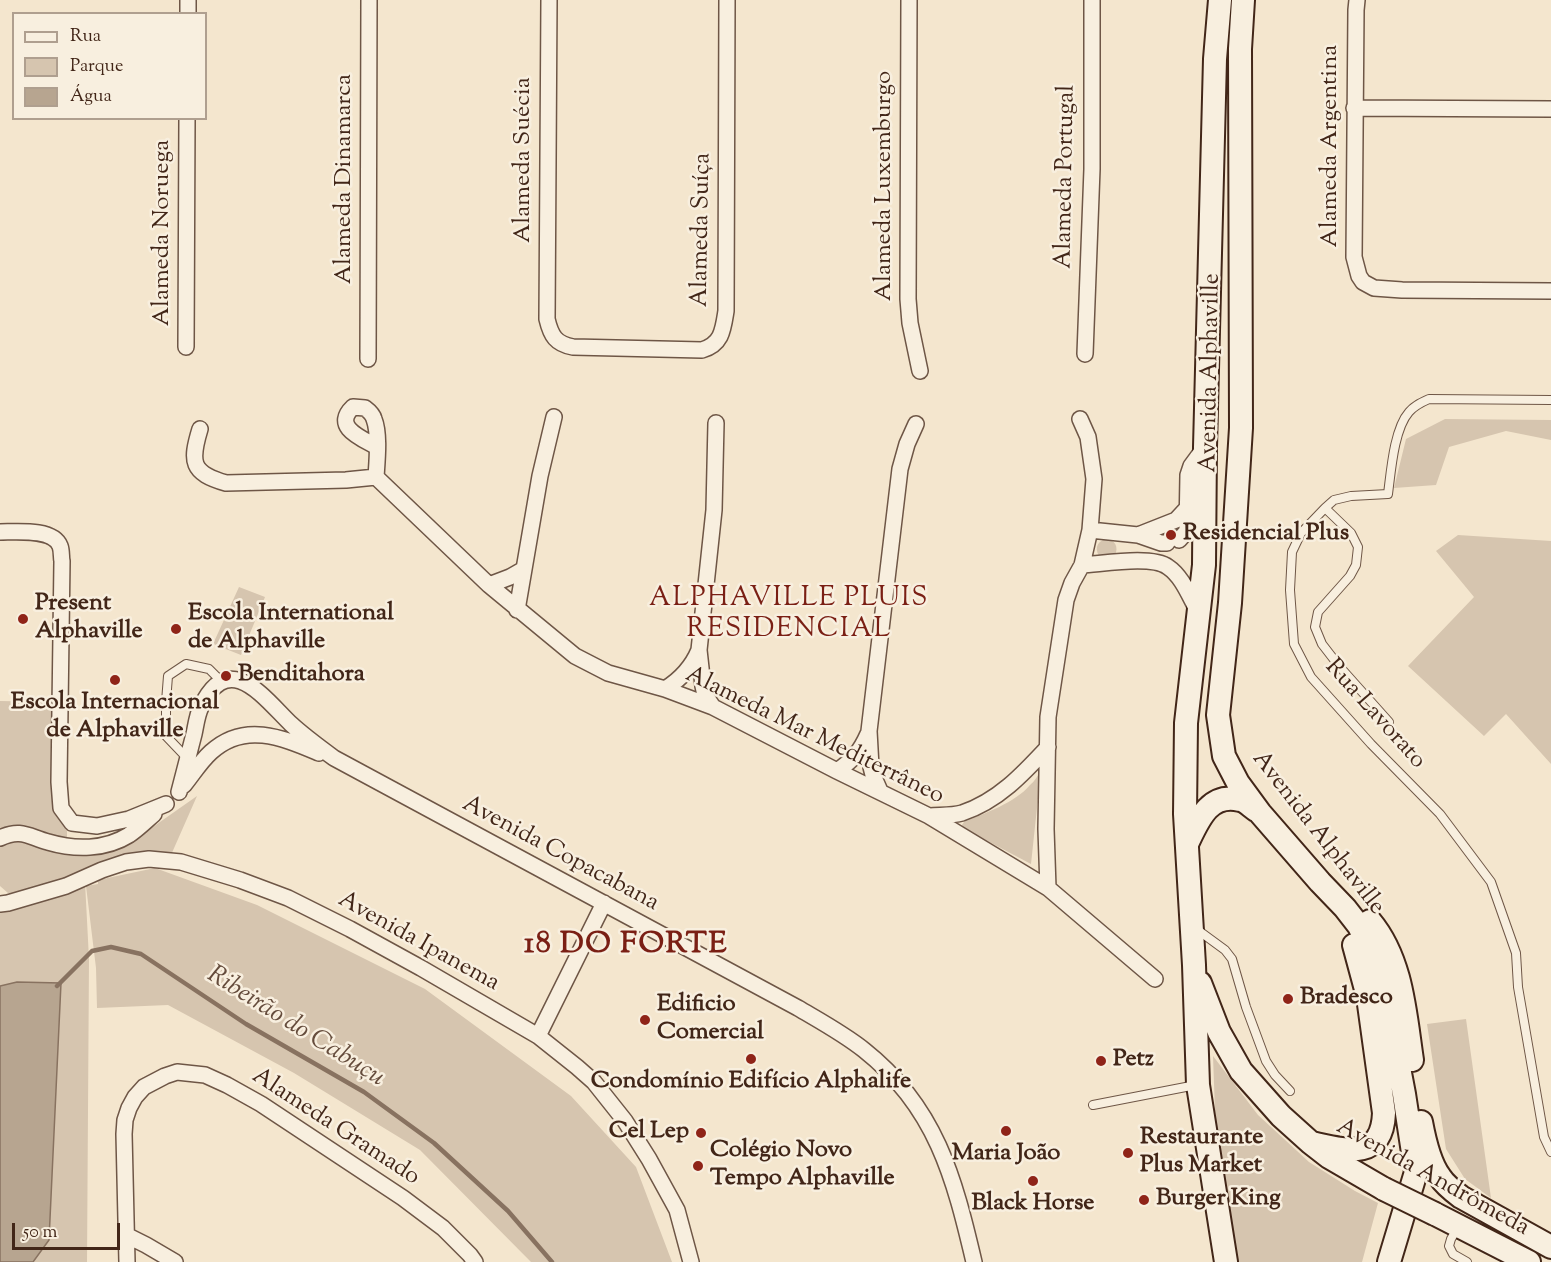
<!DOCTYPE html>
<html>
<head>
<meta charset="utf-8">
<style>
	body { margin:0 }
	#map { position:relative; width:1551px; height:1262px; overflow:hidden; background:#f4e6ce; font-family:"Sorts Mill Goudy",serif }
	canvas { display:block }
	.legend { position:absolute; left:12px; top:12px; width:195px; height:108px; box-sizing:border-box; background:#f8efdf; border:2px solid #af9f8f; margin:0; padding:8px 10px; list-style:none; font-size:18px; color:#422618 }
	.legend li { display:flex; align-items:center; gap:12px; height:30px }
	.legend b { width:30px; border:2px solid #af9f8f }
	.scale { position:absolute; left:12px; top:1223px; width:108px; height:27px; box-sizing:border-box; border:3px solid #422618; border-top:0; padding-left:8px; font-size:18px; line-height:21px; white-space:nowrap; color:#422618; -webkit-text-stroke:4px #f8efdf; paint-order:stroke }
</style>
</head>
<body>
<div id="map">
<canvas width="1551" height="1262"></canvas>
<ul class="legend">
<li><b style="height:8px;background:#f8efdf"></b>Rua</li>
<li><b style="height:16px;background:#d6c5af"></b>Parque</li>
<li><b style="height:16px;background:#b7a590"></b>Água</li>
</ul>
<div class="scale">50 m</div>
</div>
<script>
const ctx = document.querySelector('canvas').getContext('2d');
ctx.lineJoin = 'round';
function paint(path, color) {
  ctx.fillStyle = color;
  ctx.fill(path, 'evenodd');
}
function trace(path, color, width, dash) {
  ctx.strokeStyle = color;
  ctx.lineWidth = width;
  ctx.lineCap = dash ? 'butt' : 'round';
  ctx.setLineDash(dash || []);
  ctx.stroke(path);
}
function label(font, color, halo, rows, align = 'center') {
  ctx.font = font + ' "Sorts Mill Goudy",serif';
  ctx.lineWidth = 5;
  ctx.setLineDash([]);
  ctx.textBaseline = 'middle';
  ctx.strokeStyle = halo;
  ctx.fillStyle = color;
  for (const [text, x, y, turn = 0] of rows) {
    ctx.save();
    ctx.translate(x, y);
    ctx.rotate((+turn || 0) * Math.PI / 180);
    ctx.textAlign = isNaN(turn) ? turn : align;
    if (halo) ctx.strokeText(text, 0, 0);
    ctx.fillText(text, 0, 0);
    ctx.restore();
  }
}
const green = new Path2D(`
	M1445,419L1551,420V440L1506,431L1449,447L1436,485L1394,488L1406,439Z
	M1458,535L1551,541V764L1506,714L1484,736L1408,666L1474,597L1436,551Z
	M1105,539C1115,539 1119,547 1115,555L1101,558C1094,551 1096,542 1105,539Z
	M239,587L265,597L241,655L213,644Z
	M0,701L53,702L54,798L58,816L67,828V841L38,831L4,828L0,831Z
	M1041,770L1031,864L963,828L962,825L964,822C985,813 1015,803 1030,785C1035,781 1038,775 1041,770Z
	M197,796L171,855L85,871L20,895L8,893L0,886V844L13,838L37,843L127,841L150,829Z
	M155,868L257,905L425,989L571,1096L636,1167L672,1262H531L420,1150L294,1073L168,1005L97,1008L96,968L86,886L98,884V880Z
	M85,882L89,959L87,1262H0V910Z
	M1466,1019L1491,1198L1465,1179L1446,1149L1427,1024Z
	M1213,1056L1258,1115L1309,1162L1355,1191L1378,1203L1362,1262H1237L1224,1192L1215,1111Z`);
const water = new Path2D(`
	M17,982L61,983L49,1240L33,1262H0V986Z`);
const stream = new Path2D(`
	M57,986L92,951L111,947L141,954L246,1024L364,1092L434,1143L508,1211L552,1262`);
const service = new Path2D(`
	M1551,400L1429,399C1422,402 1415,405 1409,412C1394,429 1391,471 1388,494L1351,496L1334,500L1325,508L1301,533L1292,552L1290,590L1294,644L1311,677L1371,744L1440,814L1491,882L1516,953L1518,987L1544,1137L1551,1152
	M1325,508L1351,533L1358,547L1356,565L1350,576L1318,612L1315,627L1322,644L1339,666L1389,722
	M187,758L166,736V702L168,676L186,664L209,669L222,682
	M1195,928L1225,950L1232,959L1246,1007L1266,1061L1275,1075L1290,1091
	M1093,1105L1196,1085
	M1458,1227L1451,1239L1449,1246L1453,1254L1467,1262`);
const minor = new Path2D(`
	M549,0L547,319C551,336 556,344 573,347L702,350C722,344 723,330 726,311L727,0
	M909,0L908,299L910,323L920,371
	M1357,0L1356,10L1354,257L1359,276L1363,282L1374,288L1402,290L1551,291
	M188,14V0
	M1354,108L1551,109
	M186,347L187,118
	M1085,354L1092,169V0
	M368,359L369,0
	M200,429C190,462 191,473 226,483L346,480L376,477L489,585L575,656L608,673L665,689L713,707L837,771L929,816L1048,888L1155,979
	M376,477C377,461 380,434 374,419C373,415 369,411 365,408L353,407C332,427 361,438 377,447
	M1090,530L1138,535L1161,543H1167
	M0,532C16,532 53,528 60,546C62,551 61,557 62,561L59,782L61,808L72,823L97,826L129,819L166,804
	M1138,535L1176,520L1188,507
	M1179,540L1187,531L1188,475L1191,466L1205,447
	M1082,565C1102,564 1152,555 1168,567C1183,577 1190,598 1199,613
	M489,585L510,577L524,569
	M517,610L540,476L554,417
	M665,689C681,679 692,667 699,650
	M713,707L705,695L703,686L699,650L714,510L716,423
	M837,771C853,760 860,752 868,734
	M184,785C193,774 200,762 211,752C245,721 283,738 319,753
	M880,791L873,775L871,767L869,731L900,469L907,444L916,424
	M179,792C184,772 189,753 194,734C196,725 197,715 201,707C229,648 264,698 291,724C304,736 319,747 334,758L798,1008C820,1021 844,1034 864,1050C936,1107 954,1177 974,1262
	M929,816C939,815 952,816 962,813C998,801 1023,774 1048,747
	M0,838C21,828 29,837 48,842C75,850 105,850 129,835C138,829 146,821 154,814
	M1048,888L1046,829L1048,717L1066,600L1072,583L1082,565L1090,530L1094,479L1088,437L1080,419
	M0,904L8,903L66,886L102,870L126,862L149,859L181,862L240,880L288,898L350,929L421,968L538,1036L577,1067L594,1082L625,1121L649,1159L677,1210L691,1262
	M538,1036L604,903
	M126,1235L146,1245L175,1262
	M127,1262L124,1134L125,1120L129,1108L135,1097L144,1087L165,1076L177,1072L205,1075L227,1085L261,1104L403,1198L443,1228L470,1255L475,1262`);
const secondary = new Path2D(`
	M1220,0L1215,59L1205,447L1204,565L1186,723L1185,814L1194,965L1198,1085L1226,1262
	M1243,0L1240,49L1241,428L1230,603L1218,715L1224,756L1238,783L1260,813L1320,882L1345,908L1359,926L1371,950L1385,994L1404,1094L1416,1172L1389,1262
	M1187,844C1198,821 1209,792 1240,800C1246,801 1251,807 1256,810
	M1370,921C1402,959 1405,1013 1412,1060
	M1200,983L1219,1032L1241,1071L1281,1116L1311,1143L1329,1157L1384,1189
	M1421,1122C1424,1138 1430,1164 1440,1177C1445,1185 1453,1191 1461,1197L1551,1247
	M1311,1143C1344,1150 1382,1162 1384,1113L1368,997L1354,945
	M1435,1214L1529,1262`);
const secondaryBridge = new Path2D(`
	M1384,1189L1435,1214`);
const markers = [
	[1171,535,6,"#8f2418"],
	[23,619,6,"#8f2418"],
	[176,629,6,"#8f2418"],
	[226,676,6,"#8f2418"],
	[115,680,6,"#8f2418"],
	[1288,999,6,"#8f2418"],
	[645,1020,6,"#8f2418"],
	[751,1059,6,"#8f2418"],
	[1101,1061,6,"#8f2418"],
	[1006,1131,6,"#8f2418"],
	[701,1133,6,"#8f2418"],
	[1128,1153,6,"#8f2418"],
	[698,1166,6,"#8f2418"],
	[1033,1181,6,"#8f2418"],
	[1144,1200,6,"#8f2418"]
];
const streetNames = [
	["Alameda Argentina",1332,146,-90],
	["Alameda Suécia",525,160,-90],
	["Alameda Portugal",1067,177,-89],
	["Alameda Dinamarca",346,179,-90],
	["Alameda Luxemburgo",886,186,-90],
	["Alameda Suíça",703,230,-89],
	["Alameda Noruega",164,233,-90],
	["Avenida Alphaville",1212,373,-89],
	["Rua Lavorato",1374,715,48],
	["Alameda Mar Mediterrâneo",814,737,26],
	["Avenida Alphaville",1317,834,52],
	["Avenida Copacabana",560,855,28],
	["Avenida Ipanema",418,943,29],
	["Alameda Gramado",335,1128,33],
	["Avenida Andrômeda",1432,1179,29]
];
const poiNames = [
	["Residencial Plus",1183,535],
	["Present",35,605],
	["Alphaville",35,633],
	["Escola International",188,615],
	["de Alphaville",188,643],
	["Benditahora",238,676],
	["Escola Internacional",115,704,"center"],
	["de Alphaville",115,732,"center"],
	["Bradesco",1300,999],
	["Edificio",657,1006],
	["Comercial",657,1034],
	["Petz",1113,1061],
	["Condomínio Edifício Alphalife",751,1083,"center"],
	["Cel Lep",689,1133,"right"],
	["Restaurante",1140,1139],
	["Plus Market",1140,1167],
	["Colégio Novo",710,1152],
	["Tempo Alphaville",710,1180],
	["Maria João",1006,1155,"center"],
	["Burger King",1156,1200],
	["Black Horse",1033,1205,"center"]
];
const waterNames = [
	["Ribeirão do Cabuçu",295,1028,32]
];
const quarterNames = [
	["ALPHAVILLE PLUIS",789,600],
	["RESIDENCIAL",789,631]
];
const districtNames = [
	["18 DO FORTE",626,947]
];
paint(green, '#d6c5af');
paint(water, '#b7a590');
trace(water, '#887260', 1.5);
trace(stream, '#887260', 4.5);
trace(service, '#6e5646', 10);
trace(minor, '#6e5646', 18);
trace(secondary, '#422618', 26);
trace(service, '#f8efdf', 8);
trace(minor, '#f8efdf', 15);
trace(secondary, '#f8efdf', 22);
trace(secondaryBridge, '#422618', 26, []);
trace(secondaryBridge, '#f8efdf', 22);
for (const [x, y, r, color] of markers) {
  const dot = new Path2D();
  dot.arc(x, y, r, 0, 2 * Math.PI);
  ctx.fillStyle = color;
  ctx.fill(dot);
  trace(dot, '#f8efdf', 2);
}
label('24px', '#422618', '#f8efdf', streetNames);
label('bold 24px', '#422618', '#f8efdf', poiNames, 'left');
label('italic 26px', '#654c3c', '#f8efdf', waterNames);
ctx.letterSpacing = '1.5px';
label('27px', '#7a1f14', '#f8efdf', quarterNames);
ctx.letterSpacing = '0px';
ctx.letterSpacing = '1.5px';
label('bold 30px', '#7a1f14', '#f8efdf', districtNames);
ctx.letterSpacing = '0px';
</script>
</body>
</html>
